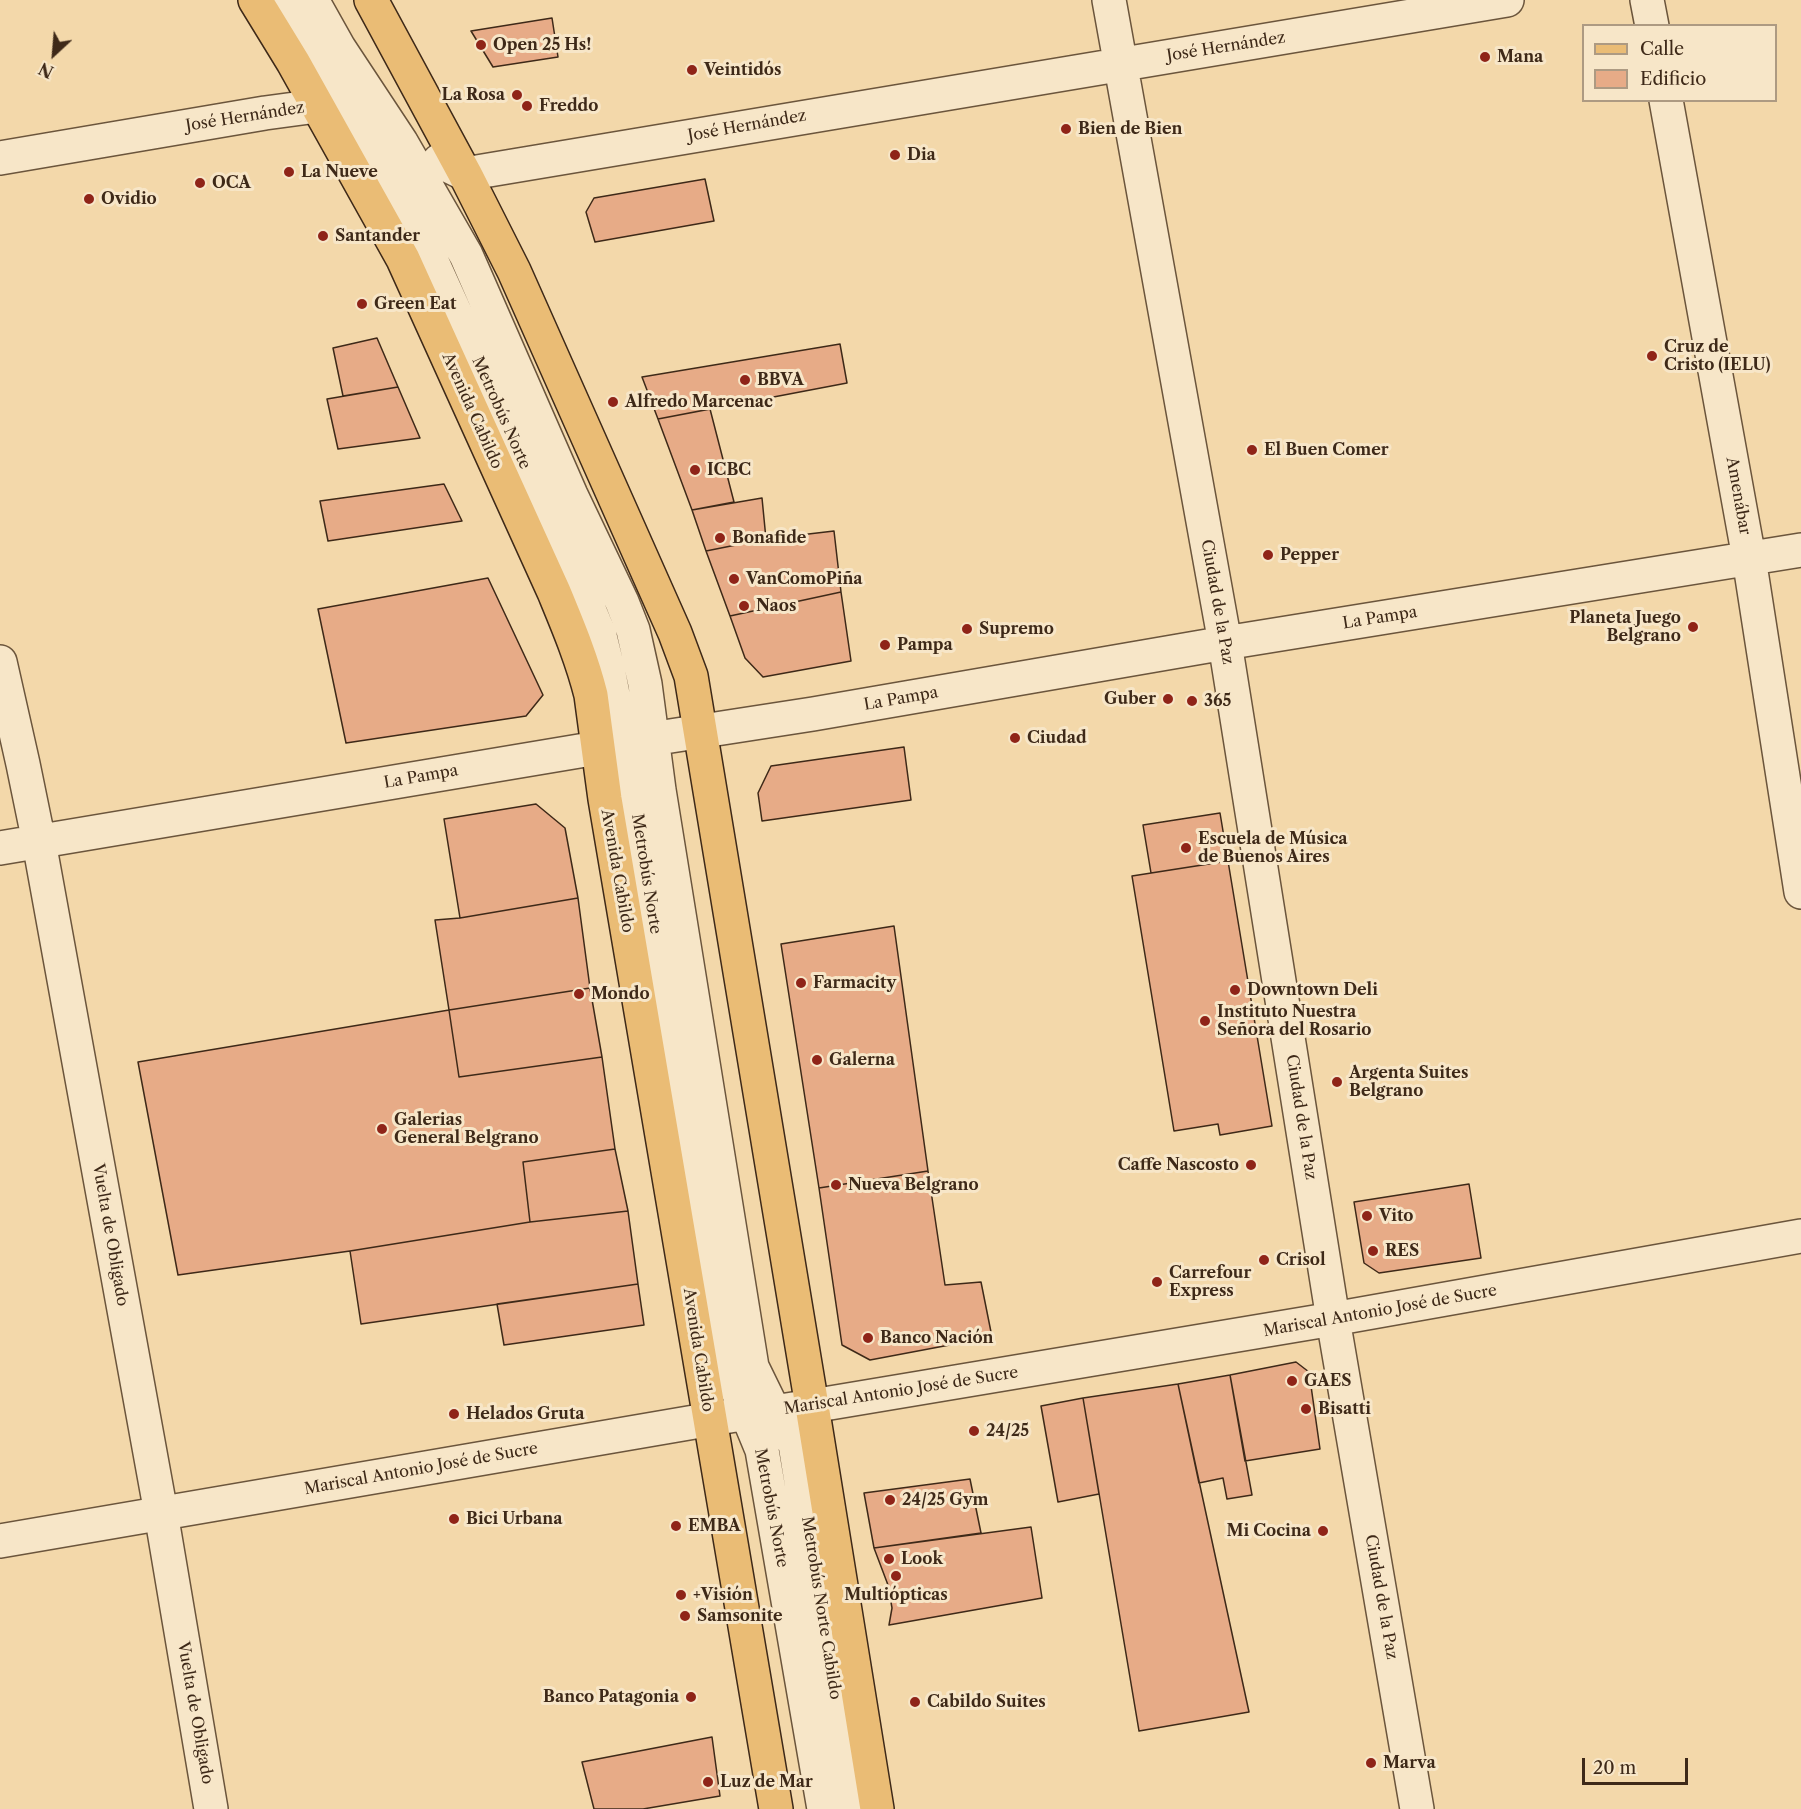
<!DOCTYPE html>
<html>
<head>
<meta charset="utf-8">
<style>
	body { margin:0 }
	#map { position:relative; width:1801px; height:1809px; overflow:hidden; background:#f3d8aa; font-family:"Libre Caslon Text",serif }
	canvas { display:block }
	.legend { position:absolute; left:1582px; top:24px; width:195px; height:78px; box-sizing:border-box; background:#f7e6c8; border:2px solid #ad9a82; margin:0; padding:8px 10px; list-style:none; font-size:18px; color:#3e2918 }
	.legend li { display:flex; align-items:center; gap:12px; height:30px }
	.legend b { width:30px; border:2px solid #ad9a82 }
	.north { position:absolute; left:24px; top:24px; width:60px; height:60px; -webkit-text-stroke:4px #f7e6c8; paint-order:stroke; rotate:206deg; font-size:16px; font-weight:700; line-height:24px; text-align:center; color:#3e2918 }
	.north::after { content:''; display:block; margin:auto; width:21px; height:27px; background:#3e2918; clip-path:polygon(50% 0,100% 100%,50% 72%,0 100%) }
	.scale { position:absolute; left:1582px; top:1758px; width:106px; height:27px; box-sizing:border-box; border:3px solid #3e2918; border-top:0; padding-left:8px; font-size:18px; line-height:21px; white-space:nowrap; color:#3e2918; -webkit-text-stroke:4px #f7e6c8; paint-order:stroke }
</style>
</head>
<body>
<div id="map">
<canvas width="1801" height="1809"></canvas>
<ul class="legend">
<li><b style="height:8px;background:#eabc75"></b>Calle</li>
<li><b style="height:16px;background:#e7ab87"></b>Edificio</li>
</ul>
<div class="north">N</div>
<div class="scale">20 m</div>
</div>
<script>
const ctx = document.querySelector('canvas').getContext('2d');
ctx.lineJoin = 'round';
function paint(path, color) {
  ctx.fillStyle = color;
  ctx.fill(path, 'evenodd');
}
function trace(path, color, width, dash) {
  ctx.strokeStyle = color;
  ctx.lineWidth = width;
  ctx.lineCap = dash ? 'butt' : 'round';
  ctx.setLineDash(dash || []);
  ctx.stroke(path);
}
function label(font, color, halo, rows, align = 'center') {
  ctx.font = font + ' "Libre Caslon Text",serif';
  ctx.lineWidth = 6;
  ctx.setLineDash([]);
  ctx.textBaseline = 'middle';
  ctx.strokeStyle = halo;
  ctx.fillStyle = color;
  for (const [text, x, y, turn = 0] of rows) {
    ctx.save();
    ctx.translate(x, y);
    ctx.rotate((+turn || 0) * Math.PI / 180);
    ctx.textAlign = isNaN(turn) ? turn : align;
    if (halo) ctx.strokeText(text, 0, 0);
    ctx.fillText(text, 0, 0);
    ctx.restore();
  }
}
const building = new Path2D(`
	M552,18L558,57L493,67L471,31Z
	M705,179L714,221L595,242L586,212L594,198Z
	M377,338L398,387L343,396L333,348Z
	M840,344L847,383L658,419L642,377Z
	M398,387L420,438L338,449L327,399Z
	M710,409L734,502L692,510L658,419Z
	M444,484L462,521L328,541L320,501Z
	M762,498L766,539L706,551L692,510Z
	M834,531L841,592L730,616L706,551L766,539Z
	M488,578L543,695L526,716L346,743L318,609Z
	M841,592L851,661L763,677L745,658L730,616Z
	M904,747L911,800L762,821L758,793L771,766Z
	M536,804L565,828L578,898L460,918L444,819Z
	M1220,813L1228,861L1151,873L1143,825Z
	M1228,861L1272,1126L1220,1135L1218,1124L1174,1131L1132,876Z
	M578,898L590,988L449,1010L435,920L460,918Z
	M894,926L928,1171L819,1188L781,944Z
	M590,988L602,1057L459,1077L449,1010Z
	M449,1010L459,1077L602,1057L615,1149L523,1162L530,1222L350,1251L178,1275L138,1062Z
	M615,1149L628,1211L530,1222L523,1162Z
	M928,1171L945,1285L981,1282L992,1337L870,1360L842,1345L819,1188Z
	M1469,1184L1481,1258L1379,1273L1364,1263L1354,1202Z
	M628,1211L638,1284L361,1324L350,1251L530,1222Z
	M638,1284L644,1325L504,1345L497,1304Z
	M1296,1362L1309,1372L1320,1449L1245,1461L1230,1375Z
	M1230,1375L1252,1495L1227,1499L1223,1478L1199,1483L1178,1384Z
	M1178,1384L1249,1712L1139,1731L1083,1398Z
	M1083,1398L1099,1494L1058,1502L1041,1406Z
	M970,1479L981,1533L874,1548L864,1493Z
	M1031,1527L1042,1598L889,1625L892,1608L888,1585L874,1548Z
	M712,1737L720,1796L643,1809H594L582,1762Z`);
const minor = new Path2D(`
	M283,0L315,55L360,125L430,257L582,592L600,636L608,669L633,795L729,1370L762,1450L824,1809
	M312,0L339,48L401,142L466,255L571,495L622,602L633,630L645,684L659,790L752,1367L774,1412L795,1444L853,1809
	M1109,0L1225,643L1333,1319L1417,1809
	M1647,0L1652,26
	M1666,100L1749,558L1801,892
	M0,158L265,113L317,106L343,117
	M439,161L465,174L1507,0
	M0,662L23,764L39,842L161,1513L211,1809
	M0,848L651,739L813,714L1225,643L1801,550
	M0,1541L747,1413L774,1412L812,1406L1333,1319L1801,1236`);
const major = new Path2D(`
	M255,0L293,62L403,259L554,592C568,626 582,659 591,695L605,799L776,1809
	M371,0L465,174L514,271L675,633L691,676L812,1406L877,1809`);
const markers = [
	[481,45,6,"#8f2418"],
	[1485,57,6,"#8f2418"],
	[692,70,6,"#8f2418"],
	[517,95,6,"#8f2418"],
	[527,106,6,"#8f2418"],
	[1066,129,6,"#8f2418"],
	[895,155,6,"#8f2418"],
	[289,172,6,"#8f2418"],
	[200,183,6,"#8f2418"],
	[89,199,6,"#8f2418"],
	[323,236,6,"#8f2418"],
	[362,304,6,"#8f2418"],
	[1652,356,6,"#8f2418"],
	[745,380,6,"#8f2418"],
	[613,402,6,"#8f2418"],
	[1252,450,6,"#8f2418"],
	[695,470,6,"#8f2418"],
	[720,538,6,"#8f2418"],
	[1268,555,6,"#8f2418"],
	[734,579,6,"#8f2418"],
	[744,606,6,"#8f2418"],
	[1693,627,6,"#8f2418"],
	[967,629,6,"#8f2418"],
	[885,645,6,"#8f2418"],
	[1168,699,6,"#8f2418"],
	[1192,701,6,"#8f2418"],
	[1015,738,6,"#8f2418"],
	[1186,848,6,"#8f2418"],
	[801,983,6,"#8f2418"],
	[1235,990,6,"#8f2418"],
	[579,994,6,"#8f2418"],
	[1205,1021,6,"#8f2418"],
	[817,1060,6,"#8f2418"],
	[1337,1082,6,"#8f2418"],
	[382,1129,6,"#8f2418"],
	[1251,1165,6,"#8f2418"],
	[836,1185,6,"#8f2418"],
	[1367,1216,6,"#8f2418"],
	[1373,1251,6,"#8f2418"],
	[1264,1260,6,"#8f2418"],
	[1157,1282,6,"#8f2418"],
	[868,1338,6,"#8f2418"],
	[1292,1381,6,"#8f2418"],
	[1306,1409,6,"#8f2418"],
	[454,1414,6,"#8f2418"],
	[974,1431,6,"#8f2418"],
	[890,1500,6,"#8f2418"],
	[454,1519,6,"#8f2418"],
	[676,1526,6,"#8f2418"],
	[1323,1531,6,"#8f2418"],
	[889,1559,6,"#8f2418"],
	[896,1576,6,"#8f2418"],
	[681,1595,6,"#8f2418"],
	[685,1616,6,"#8f2418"],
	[691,1697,6,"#8f2418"],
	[915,1702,6,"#8f2418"],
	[1371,1763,6,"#8f2418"],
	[708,1782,6,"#8f2418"]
];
const poiNames = [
	["Open 25 Hs!",493,45],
	["Mana",1497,57],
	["Veintidós",704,70],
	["La Rosa",505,95,"right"],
	["Freddo",539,106],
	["Bien de Bien",1078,129],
	["Dia",907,155],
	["La Nueve",301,172],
	["OCA",212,183],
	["Ovidio",101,199],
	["Santander",335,236],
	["Green Eat",374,304],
	["Cruz de",1664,347],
	["Cristo (IELU)",1664,365],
	["BBVA",757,380],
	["Alfredo Marcenac",625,402],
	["El Buen Comer",1264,450],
	["ICBC",707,470],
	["Bonafide",732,538],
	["Pepper",1280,555],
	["VanComoPiña",746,579],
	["Naos",756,606],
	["Planeta Juego",1681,618,"right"],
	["Belgrano",1681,636,"right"],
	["Supremo",979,629],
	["Pampa",897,645],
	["Guber",1156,699,"right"],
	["365",1204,701],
	["Ciudad",1027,738],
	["Escuela de Música",1198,839],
	["de Buenos Aires",1198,857],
	["Farmacity",813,983],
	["Downtown Deli",1247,990],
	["Mondo",591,994],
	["Instituto Nuestra",1217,1012],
	["Señora del Rosario",1217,1030],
	["Galerna",829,1060],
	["Argenta Suites",1349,1073],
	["Belgrano",1349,1091],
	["Galerias",394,1120],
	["General Belgrano",394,1138],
	["Caffe Nascosto",1239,1165,"right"],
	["Nueva Belgrano",848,1185],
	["Vito",1379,1216],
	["RES",1385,1251],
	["Crisol",1276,1260],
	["Carrefour",1169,1273],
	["Express",1169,1291],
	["Banco Nación",880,1338],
	["GAES",1304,1381],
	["Bisatti",1318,1409],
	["Helados Gruta",466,1414],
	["24/25",986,1431],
	["24/25 Gym",902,1500],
	["Bici Urbana",466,1519],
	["EMBA",688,1526],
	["Mi Cocina",1311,1531,"right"],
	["Look",901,1559],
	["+Visión",693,1595],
	["Multiópticas",896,1595,"center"],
	["Samsonite",697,1616],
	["Banco Patagonia",679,1697,"right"],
	["Cabildo Suites",927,1702],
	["Marva",1383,1763],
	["Luz de Mar",720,1782]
];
const streetNames = [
	["José Hernández",1226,47,-9],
	["José Hernández",245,117,-9],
	["José Hernández",747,126,-10],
	["Avenida Cabildo",472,411,66],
	["Metrobús Norte",501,413,66],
	["Amenábar",1738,496,80],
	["Ciudad de la Paz",1217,602,80],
	["La Pampa",1380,618,-9],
	["La Pampa",901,699,-10],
	["La Pampa",421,777,-10],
	["Avenida Cabildo",617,871,80],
	["Metrobús Norte",646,874,81],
	["Ciudad de la Paz",1301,1117,81],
	["Vuelta de Obligado",110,1235,80],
	["Mariscal Antonio José de Sucre",1380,1311,-10],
	["Avenida Cabildo",698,1350,81],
	["Mariscal Antonio José de Sucre",901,1391,-9],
	["Mariscal Antonio José de Sucre",421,1469,-10],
	["Metrobús Norte",771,1508,79],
	["Ciudad de la Paz",1381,1597,80],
	["Metrobús Norte Cabildo",821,1608,81],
	["Vuelta de Obligado",195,1713,80]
];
paint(building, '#e7ab87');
trace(building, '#3e2918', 1.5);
trace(minor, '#6b553c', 36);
trace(major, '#3e2918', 36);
trace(minor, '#f7e6c8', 33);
trace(major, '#eabc75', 33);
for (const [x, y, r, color] of markers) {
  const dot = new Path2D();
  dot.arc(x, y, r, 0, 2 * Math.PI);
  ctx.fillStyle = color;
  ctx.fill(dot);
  trace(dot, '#f7e6c8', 2);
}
label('bold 16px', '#3e2918', '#f7e6c8', poiNames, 'left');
label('16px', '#3e2918', '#f7e6c8', streetNames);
</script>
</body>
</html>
